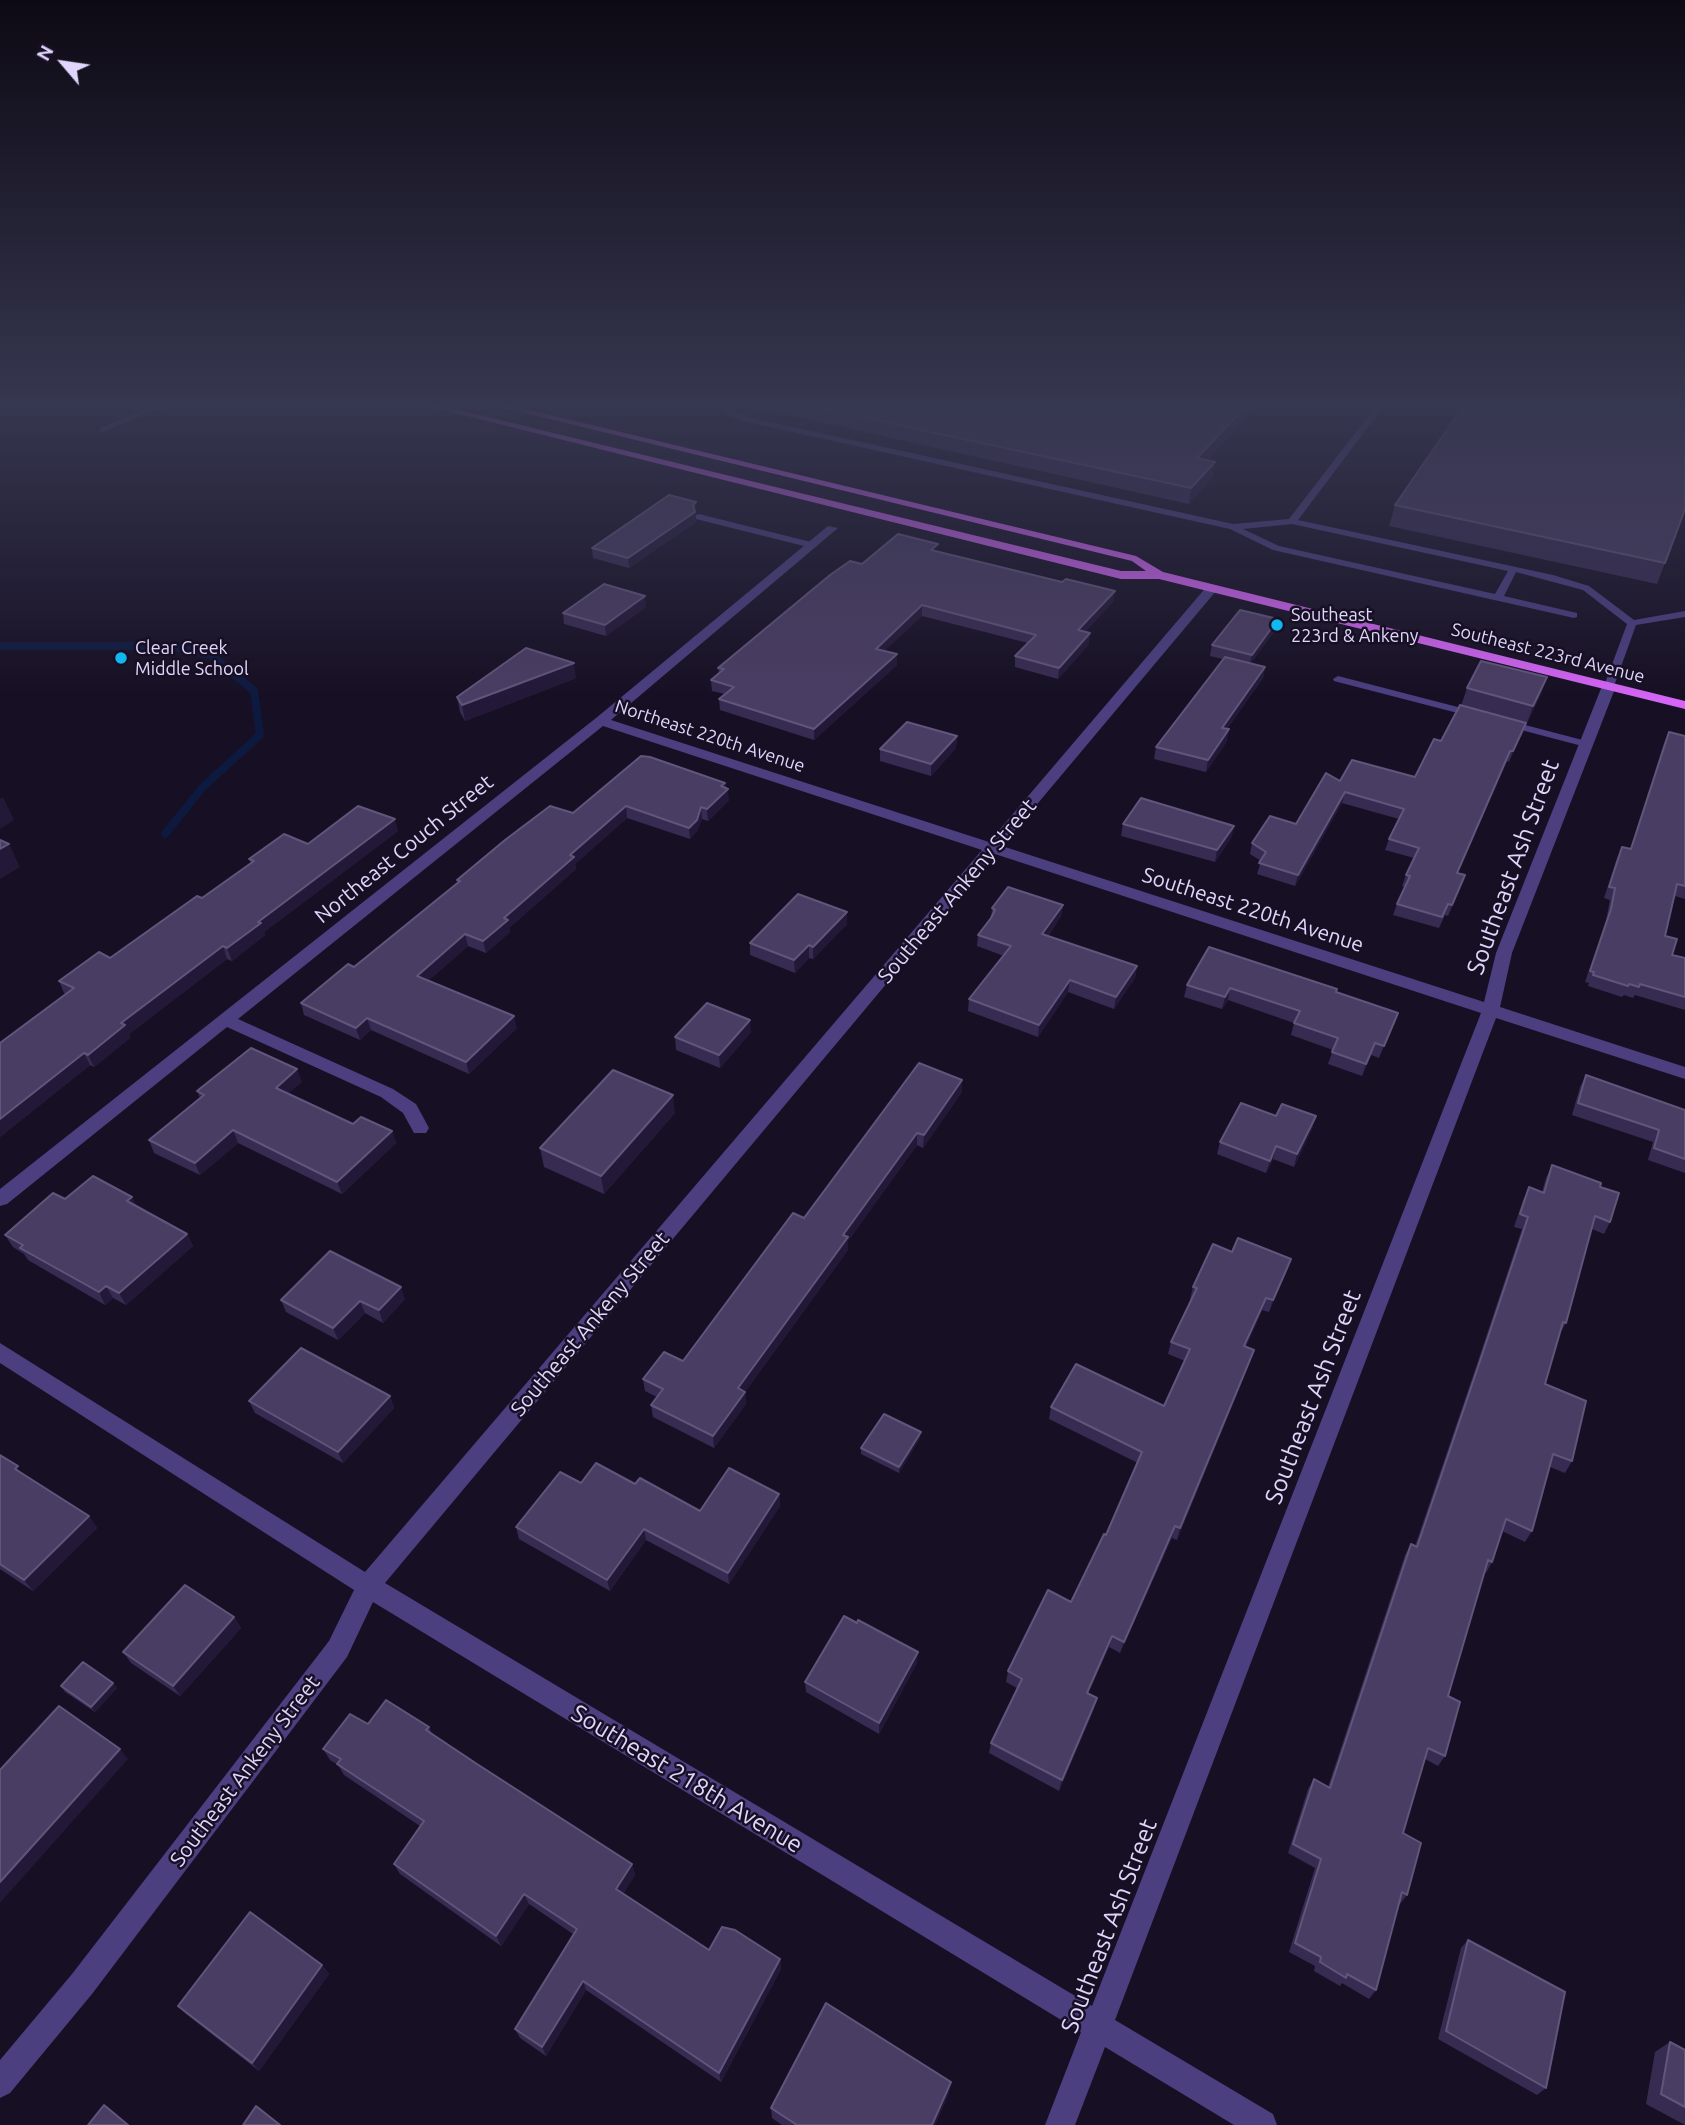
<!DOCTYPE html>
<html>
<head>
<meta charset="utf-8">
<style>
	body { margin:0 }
	#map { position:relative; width:1685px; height:2125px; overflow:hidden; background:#171024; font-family:Ubuntu,sans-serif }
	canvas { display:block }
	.north { position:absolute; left:28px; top:28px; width:70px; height:70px; -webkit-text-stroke:5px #171024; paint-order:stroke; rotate:299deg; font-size:19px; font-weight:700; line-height:28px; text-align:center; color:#e0d6fc }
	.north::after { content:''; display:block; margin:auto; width:24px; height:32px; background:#e0d6fc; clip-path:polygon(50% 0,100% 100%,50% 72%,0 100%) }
</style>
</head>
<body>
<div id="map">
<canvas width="1685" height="2125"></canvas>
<div class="north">N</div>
</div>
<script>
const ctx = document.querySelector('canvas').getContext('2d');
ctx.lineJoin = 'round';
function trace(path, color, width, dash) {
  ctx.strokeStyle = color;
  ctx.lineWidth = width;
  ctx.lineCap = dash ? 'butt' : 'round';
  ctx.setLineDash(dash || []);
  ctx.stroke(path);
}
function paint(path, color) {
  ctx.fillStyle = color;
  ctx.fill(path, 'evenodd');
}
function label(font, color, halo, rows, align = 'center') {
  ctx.font = font + ' Ubuntu,sans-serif';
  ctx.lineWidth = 5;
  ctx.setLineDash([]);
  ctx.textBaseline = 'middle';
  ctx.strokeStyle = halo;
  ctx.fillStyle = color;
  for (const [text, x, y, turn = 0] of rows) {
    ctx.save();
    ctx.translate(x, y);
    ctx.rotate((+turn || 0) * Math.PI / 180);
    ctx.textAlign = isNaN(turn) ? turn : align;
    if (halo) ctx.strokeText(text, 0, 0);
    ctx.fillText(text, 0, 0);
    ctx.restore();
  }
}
const stream = new Path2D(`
	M0,646H168L211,655L254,691L260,735L203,787L165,834`);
const lane = new Path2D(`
	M102,402C118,401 134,408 149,407C161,407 172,401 184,402L150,412L103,432H100V428L141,411Z
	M717,402H725L735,411L748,417L1233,524L1289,519L1379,402H1387L1298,520L1553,575L1589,586L1634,620L1685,611V617L1636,625L1614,686L1609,689L1604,686L1627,624L1583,590L1516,572L1504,596L1577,613V617L1574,618L1273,550L1230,529L743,421L729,415ZM1292,524L1508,571L1495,594L1279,546L1243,529Z
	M699,514L815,543L817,545L812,548L696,519V515Z
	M1338,676L1477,712L1478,714L1473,717L1334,681L1333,679Z
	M1506,720L1590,742L1591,744L1586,747L1502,725L1501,723Z`);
const street = new Path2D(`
	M828,526L838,528L611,720L989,842L1208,585H1216V591L1002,846L1484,1002L1496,953L1602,686L1609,682L1616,686L1512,953L1500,1007L1685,1067V1079L1496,1018L1115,2020L1273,2114L1277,2125H1234L1105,2047L1075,2125H1045L1081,2032L373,1602L347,1657L92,1994L10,2093L0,2098V2060L72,1974L329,1641L354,1590L0,1363V1343L365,1572L982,850L603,726L238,1019L393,1089L416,1104L429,1128L426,1133H414L403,1113L381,1097L227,1027L7,1204L0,1206V1189L596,718ZM995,854L1481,1013L1092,2006L385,1583Z`);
const primary = new Path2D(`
	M411,402H426L1121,571H1146L1132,561L480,402H496L1136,556L1163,572L1685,701V709L1159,579H1121Z`);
const wall = new Path2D(`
	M738,402H1261L1207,460L1213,477L1189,504L738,404Z
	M696,502V522L629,568L593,558L592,548Z
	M1395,505L1665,563L1657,584L1389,526Z
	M938,551L1114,601L1085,632L1089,644L1058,679L1015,667V656L1028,643L922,616L884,651L897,654V665L814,740L720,710L719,699L725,694L712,691L711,680L719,673L718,668L862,564Z
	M646,607L606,636L564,624L563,613Z
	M1278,619L1275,630L1251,663L1265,667L1263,678L1227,729V741L1206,772L1154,759L1156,747L1223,659L1210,656L1212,645Z
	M576,678L465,721L460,712L457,697Z
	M1467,688L1541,694L1527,723H1526L1509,762L1507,761L1458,873L1465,875L1448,916L1445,915L1439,928L1393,915L1397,904L1405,887L1402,886L1406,875L1414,858L1385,850L1389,839L1399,819L1342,803L1295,886L1257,874L1261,861L1250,854L1252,843L1296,824L1340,781L1415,777L1441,741L1461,706Z
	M1669,732L1685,736V899L1675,896L1665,936L1672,955L1685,958V1010L1635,995L1633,998L1624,995L1622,997L1588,986L1589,983L1585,982L1606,920L1610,900L1604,898L1617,858L1622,847L1630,849L1664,743Z
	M957,736L956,748L931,776L880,761V749Z
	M725,783L729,800L708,821L702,819L697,831L690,839L627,818L575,864L576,869L509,928L510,932L486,953L468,946L429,980L517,1028L469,1074L371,1030L360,1040L304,1015L301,1003L354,967L458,884L457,880L573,813Z
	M1123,824L1234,826L1231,838L1215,862L1121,836Z
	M398,831L264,932L265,935L232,961L227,959L129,1034L130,1038L94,1067L90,1065L0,1137V1043L66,994L64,993L59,981L110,958L202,898L251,863L249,859L308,844Z
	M1063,905L1061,916L1048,936L1137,966L1135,978L1114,1009L1068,992L1038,1037L968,1011L969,999L1004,956L977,946L978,935L991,918L992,908Z
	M847,912V924L813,959L809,958L795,973L750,955V943Z
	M1187,985L1336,992L1398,1013L1379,1058L1371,1055L1362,1076L1328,1064L1333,1050L1291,1035L1294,1023L1228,1000L1222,1009L1184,997Z
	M751,1032L720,1068L676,1050L675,1037Z
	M1586,1075L1685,1110V1173L1648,1160L1653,1142L1572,1115L1580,1087Z
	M302,1082L288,1093L353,1124L392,1131L396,1143L342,1194L238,1143L200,1175L154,1153L149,1140L200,1098L197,1091Z
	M962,1092L923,1148L917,1145L848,1241V1250L745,1392L746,1404L714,1448L653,1417L651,1405L657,1397L645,1391L643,1379L683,1361L804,1218Z
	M675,1113L604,1194L544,1167L540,1148Z
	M1276,1116H1316L1312,1129L1294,1167L1273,1159L1266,1173L1217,1154L1220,1142Z
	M1552,1165L1600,1187L1610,1222L1604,1234L1592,1229L1566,1323L1559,1335L1545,1384L1572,1461L1565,1473L1550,1467L1532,1531L1525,1542L1502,1531L1492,1562L1486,1573H1484L1448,1696L1445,1756L1438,1766L1425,1759L1403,1833L1407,1895L1400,1904L1399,1903L1376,1990L1369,1999L1342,1983L1340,1986L1314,1971L1315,1966L1289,1952L1315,1868L1288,1853L1308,1789L1314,1779L1328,1787L1405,1555L1411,1544L1415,1546L1475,1370L1522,1229L1514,1227L1523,1200L1529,1187L1542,1192L1546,1178Z
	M132,1197L136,1206L187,1234L193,1246L126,1305L113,1298L105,1305L28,1260L24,1254L13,1247L5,1235L65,1199Z
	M1232,1252L1291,1259L1287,1271L1269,1312L1262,1310L1246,1347L1254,1350L1250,1362L1177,1540L1172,1538L1120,1653L1109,1647L1088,1693L1094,1709L1059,1791L989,1753L991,1743L1017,1688L1006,1682L1008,1671L1071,1602L1106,1535L1138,1463L1049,1419L1051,1407L1164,1406L1185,1361L1168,1354L1171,1342L1191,1300L1190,1299L1193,1287Z
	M405,1299L383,1323L365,1313L338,1340L286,1312L281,1300Z
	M390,1396L394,1408L343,1463L255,1413L249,1401Z
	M920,1438L899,1473L861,1454V1448Z
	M0,1455L24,1474L89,1516L97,1528L33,1591L0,1569Z
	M581,1483L635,1484L700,1511L779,1494L780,1506L729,1584L646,1540L610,1591L519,1539L516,1527Z
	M234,1617L241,1628L180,1696L131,1663L123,1652Z
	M917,1663L879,1734L806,1692L805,1682Z
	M113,1683L117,1688L95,1712L65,1692L61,1686Z
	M368,1724L429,1727L432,1734L477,1764L632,1864L635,1875L623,1894L709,1950L780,1959L781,1969L721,2082L586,1990L546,2056L520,2038L515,2029L573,1934L529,1904L501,1946L400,1874L394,1864L420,1826L344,1775L338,1765L330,1760L323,1749Z
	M1468,1940L1546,2088L1537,2095L1438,2039L1461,1948Z
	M322,1965L329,1974L259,2071L186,2014L178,2006Z
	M1670,2042L1685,2050V2125L1646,2104L1655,2052Z
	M949,2093L935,2125H782L772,2118L771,2108Z`);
const shadedWall = new Path2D(`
	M1250,402H1261L1194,473L1197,458Z
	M1215,462L1213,477L1189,504L1191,488Z
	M696,502V522L629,568L628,558Z
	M1115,591L1114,601L1077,641L1078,630Z
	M645,596L646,607L606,636L605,625Z
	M922,605V616L876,659V649Z
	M1278,619L1275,630L1249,666L1252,655Z
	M1090,633L1089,644L1058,679L1059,668Z
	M897,654V665L814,740V729Z
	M574,663L576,678L465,721L462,705Z
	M1265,667L1263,678L1220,739L1222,728Z
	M1547,677L1541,694L1527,723L1533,706Z
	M1526,723L1523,733L1509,762L1513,751Z
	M1229,729L1227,741L1206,772L1208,760Z
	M957,736L956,748L931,776V764Z
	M1510,751L1507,761L1453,884L1457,873Z
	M725,783L726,791L728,789L729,800L708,821L707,809L721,786Z
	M1345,792L1342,803L1295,886L1298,875Z
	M3,797L14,820L0,829V799Z
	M626,806L627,818L575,864L576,869L509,928L510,932L486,953L483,941L504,918L570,855Z
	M701,807L702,819L697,831L690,839L689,828Z
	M395,819L398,831L264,932L265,935L232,961L227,948L258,922Z
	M1234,826L1231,838L1215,862L1217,850Z
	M9,844L20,867L0,879V849Z
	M1063,905L1061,916L1041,945L1042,934Z
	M847,912V924L813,959V947Z
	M465,934L468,946L420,988L417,976Z
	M809,945V958L795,973L794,960Z
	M223,946L227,959L129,1034L130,1038L94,1067L88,1055L121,1023Z
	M1137,966L1135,978L1114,1009L1116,997Z
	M1070,980L1068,992L1038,1037L1039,1025Z
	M1230,988L1228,1000L1222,1009L1225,997Z
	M1398,1013L1394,1025L1379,1058L1384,1046Z
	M514,1016L517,1028L469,1074L466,1062Z
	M367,1018L371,1030L360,1040L356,1028Z
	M750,1020L751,1032L720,1068L719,1055Z
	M1375,1043L1371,1055L1362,1076L1366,1064Z
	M84,1053L90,1065L0,1137V1119Z
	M297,1069L302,1082L280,1100L276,1088Z
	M962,1080V1092L923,1148L924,1135Z
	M673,1095L675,1113L604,1194L601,1176Z
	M1316,1116L1312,1129L1294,1167L1297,1154Z
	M233,1130L238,1143L200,1175L195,1163Z
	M392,1131L396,1143L342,1194L337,1182Z
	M917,1133V1145L848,1241V1250L745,1392L746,1404L714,1448L713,1436L738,1388L843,1235Z
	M1276,1146L1273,1159L1266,1173L1270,1161Z
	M132,1197L138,1209L127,1201Z
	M187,1234L193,1246L126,1305L119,1293Z
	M1291,1259L1287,1271L1269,1312L1273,1300Z
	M106,1286L113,1298L105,1305L99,1292Z
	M401,1287L405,1299L383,1323L379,1310Z
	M1266,1298L1262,1310L1241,1359L1244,1346Z
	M360,1301L365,1313L338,1340L333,1328Z
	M1254,1350L1250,1362L1177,1540L1180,1528Z
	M390,1396L394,1408L343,1463L338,1452Z
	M921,1432L920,1438L899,1473V1467Z
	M779,1494L780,1506L729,1584L728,1573Z
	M89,1516L97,1528L33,1591L24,1580Z
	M1175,1526L1172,1538L1120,1653L1124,1642Z
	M644,1529L646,1540L610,1591L607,1580Z
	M234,1617L241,1628L180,1696L173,1686Z
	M1112,1636L1109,1647L1084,1703L1087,1693Z
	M918,1652L917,1663L879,1734V1723Z
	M113,1683L117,1688L95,1712L91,1707Z
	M1097,1698L1094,1709L1059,1791L1062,1780Z
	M120,1749L128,1759L0,1903V1882Z
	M632,1864L635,1875L619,1900L616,1889Z
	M524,1894L529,1904L501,1946L496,1936Z
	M780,1959L781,1969L721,2082L719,2073Z
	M322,1965L329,1974L259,2071L252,2063Z
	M583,1981L586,1990L546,2056L542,2047Z
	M951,2082L949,2093L935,2125H932Z`);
const building = new Path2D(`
	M791,402H1250L1197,458L1215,462L1191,488Z
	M1466,402H1685V509L1665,563L1395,505Z
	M669,495L696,502L693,505L695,512L628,558L592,548Z
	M898,534L938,544L931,550L1062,582L1066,579L1115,591L1078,630L1090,633L1059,668L1015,656L1036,635L922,605L876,649L897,654L814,729L719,699L734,687L711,680L724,669L718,668L830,575L850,561L862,564Z
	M604,584L645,596L605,625L563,613Z
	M1240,610L1278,619L1252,655L1212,645Z
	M526,648L574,663L462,705L457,697Z
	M1225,657L1265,667L1222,728L1229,729L1208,760L1156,747Z
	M1481,661L1547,677L1533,706L1467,688Z
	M1460,705L1526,723L1513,751H1510L1457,873L1465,875L1452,905L1448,904L1442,917L1397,904L1410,876L1406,875L1419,848L1389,839L1404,809L1345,792L1298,875L1259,863L1266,852L1252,843L1270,816L1296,824L1326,773L1340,781L1352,760L1415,777L1434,739L1441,741Z
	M907,722L957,736L931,764L880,749Z
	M1669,732L1685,736V886L1677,884L1665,936L1677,939L1672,955L1685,958V997L1640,984L1639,987L1629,984L1628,986L1593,975L1594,972L1590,971L1611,909L1615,888L1609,887L1622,847L1631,849Z
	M641,756L650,757L725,783L721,786L728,789L707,809L701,807L697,820L689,828L626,806L570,855L574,857L504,918L508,920L483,941L465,934L417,976L514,1016L466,1062L367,1018L356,1028L301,1003L348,964L354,967L460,881L457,880L505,840L550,806L573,813Z
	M1141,798L1234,826L1217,850L1123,824Z
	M358,806L395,819L258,922L261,923L227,948L223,946L121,1023L125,1025L88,1055L84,1053L0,1119V1043L74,988L59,981L99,952L110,958L197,896L202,898L254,861L249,859L284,834L308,844Z
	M0,840L9,844L0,849Z
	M1008,887L1063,905L1042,934L1137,966L1116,997L1070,980L1039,1025L969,999L1011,946L978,935L991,918L995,910L992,908Z
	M798,894L847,912L813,947L809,945L794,960L750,943Z
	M1209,947L1337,989L1336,992L1398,1013L1384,1046L1375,1043L1366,1064L1332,1052L1338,1038L1294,1023L1300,1011L1230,988L1225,997L1187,985Z
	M707,1003L750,1020L719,1055L675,1037Z
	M251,1048L297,1069L276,1088L353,1124L361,1117L392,1131L337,1182L233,1130L195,1163L149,1140L204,1095L197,1091Z
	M919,1063L962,1080L924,1135L917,1133L843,1235L848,1237L738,1388L745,1392L713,1436L651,1405L663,1389L643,1379L664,1352L683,1361L793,1213L804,1218Z
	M613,1070L673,1095L601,1176L540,1148Z
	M1586,1075L1685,1110V1159L1654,1148L1659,1130L1578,1103Z
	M1241,1103L1276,1116L1282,1104L1316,1116L1297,1154L1276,1146L1270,1161L1220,1142Z
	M1552,1165L1601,1183L1600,1187L1619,1193L1610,1222L1595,1216L1566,1323L1563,1322L1545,1384L1586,1401L1572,1461L1553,1454L1532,1531L1506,1519L1492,1562L1488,1560L1448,1696L1460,1702L1445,1756L1428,1748L1403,1833L1421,1843L1407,1895L1402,1892L1376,1990L1347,1974L1346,1978L1320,1962L1321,1957L1295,1943L1321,1859L1293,1844L1314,1779L1330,1788L1411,1544L1417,1547L1481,1358L1528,1217L1520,1214L1529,1187L1544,1193Z
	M93,1176L132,1197L127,1201L187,1234L119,1293L106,1286L99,1292L20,1248L23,1245L5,1235L53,1193L65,1199Z
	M1238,1238L1291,1259L1273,1300L1266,1298L1244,1346L1254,1350L1180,1528L1175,1526L1124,1642L1112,1636L1087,1693L1097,1698L1062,1780L991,1743L1022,1679L1008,1671L1048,1590L1071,1602L1104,1534L1106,1535L1142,1452L1051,1407L1076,1364L1164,1406L1190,1349L1171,1342L1197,1288L1193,1287L1213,1244L1232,1252Z
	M330,1251L401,1287L379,1310L360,1301L333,1328L281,1300Z
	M301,1348L390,1396L338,1452L249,1401Z
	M884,1414L921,1432L899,1467L861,1448Z
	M0,1455L18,1466L15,1469L89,1516L24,1580L0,1564Z
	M596,1463L635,1484L640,1478L700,1511L729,1468L779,1494L728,1573L644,1529L607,1580L516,1527L560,1472L581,1483Z
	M185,1585L234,1617L173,1686L123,1652Z
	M844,1616L857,1623L858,1620L918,1652L879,1723L805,1682Z
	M83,1662L113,1683L91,1707L61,1686Z
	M386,1700L429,1727L426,1730L477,1764L632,1864L616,1889L709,1950L722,1927L735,1930L780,1959L719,2073L583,1981L542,2047L515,2029L577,1929L524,1894L496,1936L394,1864L424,1821L337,1764L341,1759L323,1749L350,1714L368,1724Z
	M59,1706L120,1749L0,1882V1770Z
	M250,1912L322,1965L252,2063L178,2006Z
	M1468,1940L1565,1992L1546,2088L1446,2031Z
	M826,2003L951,2082L932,2125H797L771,2108Z
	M1670,2042L1685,2050V2107L1661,2094Z
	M104,2105L128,2125H88Z
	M256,2106L280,2125H243Z`);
const markers = [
	[1277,625,7,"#10b8ef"],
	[121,658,7,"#10b8ef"]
];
const farPoinames = [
	["Southeast",1291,615],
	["223rd & Ankeny",1291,636],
	["Clear Creek",135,648],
	["Middle School",135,669]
];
const farStreetnames = [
	["Southeast 223rd Avenue",1548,653,14],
	["Northeast 220th Avenue",710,736,18]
];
const streetNames = [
	["Northeast Couch Street",404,849,-39],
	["Southeast Ankeny Street",957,891,-50],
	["Southeast 220th Avenue",1253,910,18],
	["Southeast Ankeny Street",590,1324,-50],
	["Southeast Ankeny Street",245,1771,-53]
];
const nearStreetnames = [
	["Southeast Ash Street",1513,867,-70],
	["Southeast Ash Street",1313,1397,-69],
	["Southeast 218th Avenue",687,1779,31],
	["Southeast Ash Street",1109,1926,-69]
];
trace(stream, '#0e1940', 8);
paint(lane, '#4b3f80');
paint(street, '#4b3f80');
paint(primary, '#d465f5');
paint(wall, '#382b51');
paint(shadedWall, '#231837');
paint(building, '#4a3d63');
trace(building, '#61557b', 2);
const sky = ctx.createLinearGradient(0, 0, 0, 699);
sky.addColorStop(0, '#0d0914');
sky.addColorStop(0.58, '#363750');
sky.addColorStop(1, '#36375000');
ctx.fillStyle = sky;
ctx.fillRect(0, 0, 1685, 699);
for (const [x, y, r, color] of markers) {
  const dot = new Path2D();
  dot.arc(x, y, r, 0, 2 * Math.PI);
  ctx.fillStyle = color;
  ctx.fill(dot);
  trace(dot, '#171024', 2.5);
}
label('18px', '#e0d6fc', '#171024', farPoinames, 'left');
label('18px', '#e0d6fc', '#171024', farStreetnames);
label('21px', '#e0d6fc', '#171024', streetNames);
label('24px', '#e0d6fc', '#171024', nearStreetnames);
</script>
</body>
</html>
